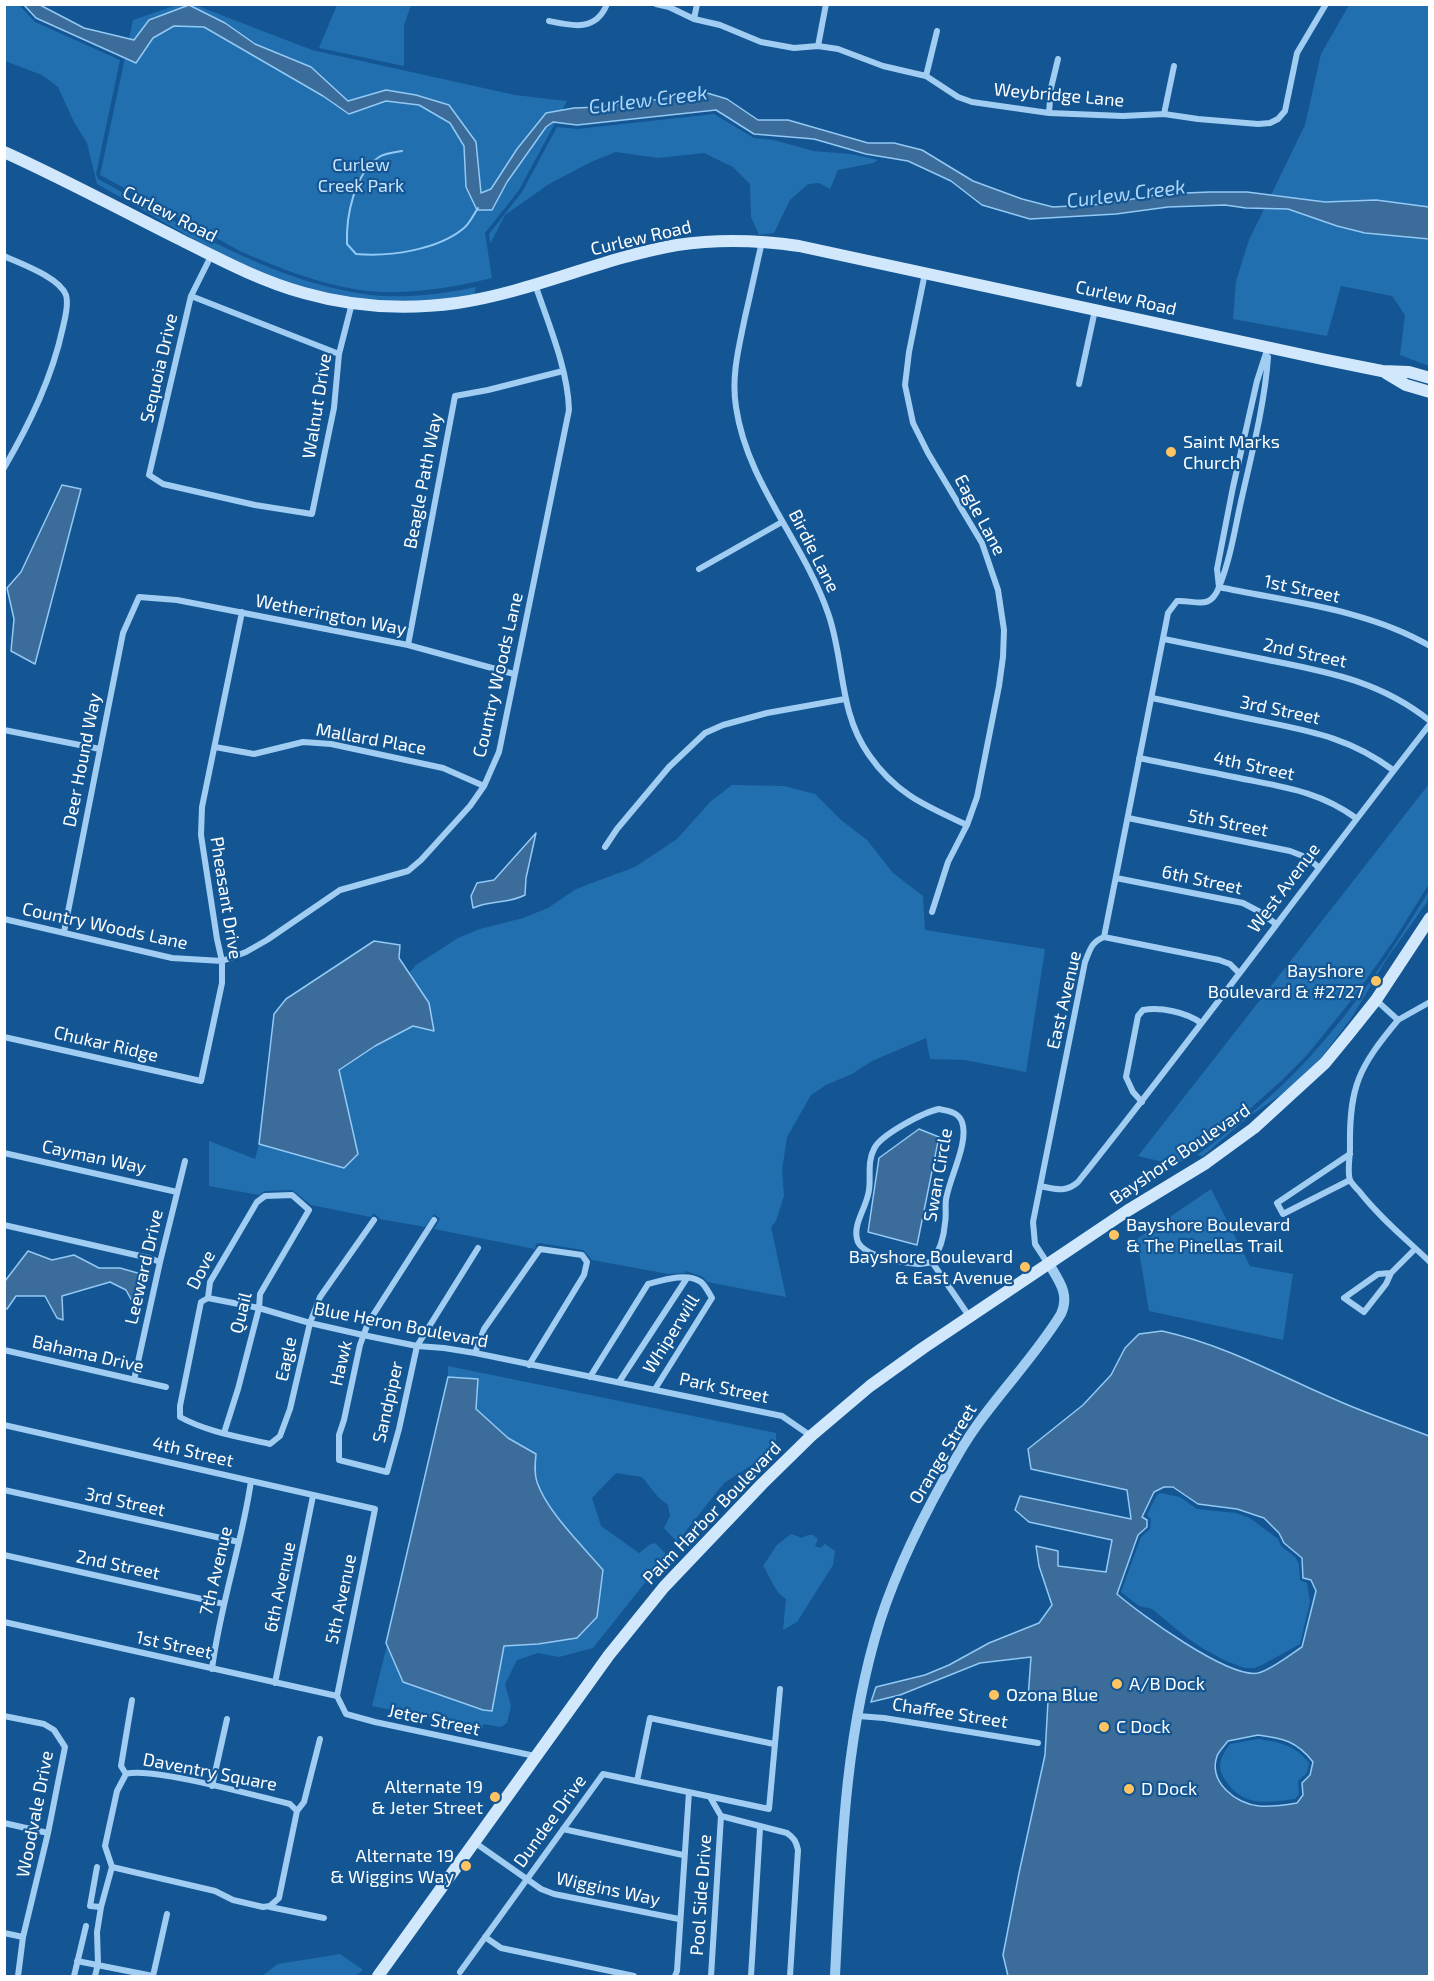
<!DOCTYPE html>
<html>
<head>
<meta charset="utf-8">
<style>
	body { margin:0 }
	#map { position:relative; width:1434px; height:1981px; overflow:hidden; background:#135693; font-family:"Exo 2",sans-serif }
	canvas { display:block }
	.frame { position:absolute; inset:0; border:6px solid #fff; pointer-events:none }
</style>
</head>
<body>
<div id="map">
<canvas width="1434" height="1981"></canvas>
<div class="frame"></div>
</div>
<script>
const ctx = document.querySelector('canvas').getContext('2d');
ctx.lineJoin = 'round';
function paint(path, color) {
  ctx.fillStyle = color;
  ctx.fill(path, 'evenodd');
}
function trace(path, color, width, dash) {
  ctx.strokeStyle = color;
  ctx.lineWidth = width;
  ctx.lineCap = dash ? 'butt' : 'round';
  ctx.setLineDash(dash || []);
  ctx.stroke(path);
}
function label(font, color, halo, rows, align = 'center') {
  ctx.font = font + ' "Exo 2",sans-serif';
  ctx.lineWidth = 4.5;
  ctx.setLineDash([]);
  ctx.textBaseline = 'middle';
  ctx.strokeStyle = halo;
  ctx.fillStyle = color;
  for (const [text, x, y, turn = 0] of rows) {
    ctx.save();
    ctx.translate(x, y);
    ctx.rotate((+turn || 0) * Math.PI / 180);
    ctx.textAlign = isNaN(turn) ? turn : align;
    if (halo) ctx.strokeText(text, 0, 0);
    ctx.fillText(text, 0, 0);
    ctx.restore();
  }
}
const green = new Path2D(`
	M4,5H19L35,22L120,60L96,174L98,179C181,224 263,277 357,293C395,300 439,295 476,287L474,295C410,306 341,304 279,280C215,255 157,217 97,184L87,143L74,122L58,87L42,75L5,61Z
	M177,5H195L312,50L515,95L567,101L519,190L485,233L492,278C450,288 404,296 360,290C319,284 279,268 242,252L100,175L133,20Z
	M337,5H411L404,25V66L319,48Z
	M1349,5H1429V366L1400,355L1405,315L1392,296L1341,286L1327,336L1233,319L1236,281L1249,240L1305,125L1321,54Z
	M714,114L754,138L774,140L813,151L851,154L878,160L873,163L838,170L830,189L819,183L808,184L790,200L774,233L759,235L751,217L750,184L733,167L704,153L658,158L616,152L591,162L549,184L505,215L490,244L489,234L522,192L557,127L578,129Z
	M1429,784V884L1394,940L1354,997L1307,1055L1281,1081L1232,1125L1176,1165L1138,1156Z
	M732,785L784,786L815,794L841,820L867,840L893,873L923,896L925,930L1045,949L1026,1072L965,1060L930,1059L926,1038L872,1061L852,1074L826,1085L811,1095L787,1137L782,1170L784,1196L776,1221L771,1227L786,1297L707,1282L703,1277L686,1271L685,1273L668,1274L592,1260L583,1250L540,1243L536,1244L535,1249L434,1229L440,1219L434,1214L425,1227L380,1219L374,1213L371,1217L311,1205L292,1190L265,1191L259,1195L209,1186V1141L255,1159L259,1144L344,1168L358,1154L339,1070L375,1046L413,1026L434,1031L429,1003L409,973L416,965L458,938L480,929L523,918L548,908L576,889L635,867L677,839L710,802Z
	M1429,891L1427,902L1386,960L1352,1017L1315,1066L1295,1085L1247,1118L1203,1156L1197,1155C1237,1126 1275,1095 1308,1059C1355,1008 1393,949 1429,891Z
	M1211,1189L1250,1266L1293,1274L1283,1340L1149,1311L1137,1239Z
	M448,1366L776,1433V1441L758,1461L724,1483L677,1542L664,1528L670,1516L668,1505L658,1497L642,1477L616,1473L592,1498L601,1526L639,1553L649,1545L655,1543L667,1555L593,1648L559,1657L538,1653L517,1660L505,1684L511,1706L507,1723L501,1727L483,1724V1728L372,1706L387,1645L403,1682L483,1710L492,1711L504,1646L538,1644L577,1638L575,1537C552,1512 532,1490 536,1454L508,1438L476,1409L478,1391L448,1377Z
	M1160,1493L1180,1497L1197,1509L1236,1513L1250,1518L1278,1539L1281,1546L1295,1557L1299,1564L1300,1580L1307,1583L1310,1602L1300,1644L1262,1665L1254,1668H1245L1226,1661L1202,1648L1186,1637L1152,1609L1139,1606L1121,1592L1141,1537L1150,1529L1151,1519L1147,1515L1157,1495Z
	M791,1534L802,1538L808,1535H813L818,1539L815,1546L820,1548L825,1544L835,1551L833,1565L797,1622L783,1630L786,1599C773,1591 771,1577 763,1566L777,1545Z
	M1258,1739C1279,1742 1295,1745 1309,1763L1307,1773L1298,1781L1299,1794L1295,1799C1264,1803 1242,1807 1224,1778C1216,1765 1222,1755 1230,1744Z
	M340,1954L363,1970L356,1976H262L278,1964Z`);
const water = new Path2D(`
	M24,5H40L84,28L134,40L149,20L189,5L225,23L255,44L311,67L348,101L386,90L416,95L449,105L476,142L481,193L491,189L517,149L546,113L574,108L600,107L707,93L727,99L758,120H788L868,143H894L922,150L973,181L1022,199L1053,207L1106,204L1160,194L1210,192H1247L1325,202L1376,200L1429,207V239L1365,233L1337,226L1288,209L1246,208L1225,205L1168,207L1116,214L1030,219L982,205L951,181L908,161L866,154L814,139L754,134L716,110L577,125L553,122L546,127L507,182L492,210H477L466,187L464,146L450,123L419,105L386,101L349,114L323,96L204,27L174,26L153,38L136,63L36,18Z
	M62,485L81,489L35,664L11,651L14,619L7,588L21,572Z
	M536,833L526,878L525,895C508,904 490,900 473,908L471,896L477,883L494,880Z
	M374,941L400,945L399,958L429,1003L434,1031L413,1026L375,1046L339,1070L358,1154L344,1168L259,1144L274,1014L286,999Z
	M919,1129L939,1137L917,1245L868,1232L879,1158Z
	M28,1251L52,1260L74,1255L99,1268H120L141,1274L133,1303L126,1290L110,1282L62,1296L63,1320L57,1318L45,1296H16L7,1309L5,1308V1281Z
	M1162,1331C1225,1345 1276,1374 1334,1399C1365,1413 1398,1424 1429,1436V1976H1008L1003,1955L1019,1873L1045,1755L1048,1701L1028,1698L1031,1657L980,1663L900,1695L871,1702L876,1687L925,1675L949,1665L989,1643L1039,1623L1052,1605L1039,1566L1036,1546L1058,1551V1566L1106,1572L1112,1540L1029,1522L1015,1510L1020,1496L1131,1519L1127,1490L1031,1469L1028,1449L1083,1405L1111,1375L1125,1348L1139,1334ZM1164,1487H1173L1198,1504L1237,1509L1264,1518L1279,1533L1284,1543L1302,1558L1303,1578L1311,1580L1316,1591L1302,1647C1291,1654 1271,1670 1258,1673C1229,1679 1140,1614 1117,1594L1138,1535L1147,1527V1520L1142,1517L1154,1492ZM1258,1735C1282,1738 1297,1741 1313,1762L1310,1775L1302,1783L1303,1795L1297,1803C1285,1805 1271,1807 1259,1806C1236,1804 1208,1782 1217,1756C1219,1751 1225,1745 1228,1741Z
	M448,1377L478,1379L476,1409L508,1438L536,1454C535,1464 534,1473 537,1482C547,1512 583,1546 603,1570L597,1617L577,1638L538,1644L504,1646L492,1711L483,1710L403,1682L386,1643Z`);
const stream = new Path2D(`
	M402,151C396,152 385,153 379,157C354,174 346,216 347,244L356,254C389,257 438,250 464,228C470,223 474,214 478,208`);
const minor = new Path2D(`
	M656,4L669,7L694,19L720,25L761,42L794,48L818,46L838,49L883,66L926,76L958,97L972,102L1049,113L1123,116L1164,114L1198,119L1258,124L1270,123L1278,119L1285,111L1297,53L1326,4
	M694,19L697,4
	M549,21C572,26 596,32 607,4
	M818,46L826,4
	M926,76L937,31
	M1049,113L1051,88L1058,59
	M1164,114L1174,66
	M762,242C756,267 751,292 745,317C739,347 731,376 736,407C747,483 803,541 828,613C845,661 838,711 869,755C896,794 926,806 967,825
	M4,256C21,264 59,277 66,295C69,305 65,318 63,327C52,378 30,423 4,468
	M211,256L191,296L149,475L163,484L255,505L312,514L334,408L339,354L352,303
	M925,273L909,352L905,385L913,423L928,453L982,543L998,590L1004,630L1003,657L999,686L977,797L967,825L948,862L932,912
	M191,296L339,354
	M1079,384L1095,310
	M699,569L782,522
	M1219,587L1217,569L1233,487L1257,381L1268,347
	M1219,587C1231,558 1235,527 1242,497C1252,453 1265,402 1268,357
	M1164,639C1198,646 1233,653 1268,660C1328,672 1380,681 1430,721
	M408,645L455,396L488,390L563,371
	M1152,698C1187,705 1221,713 1256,720C1309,731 1349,737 1393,770
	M4,730L100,749
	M215,747L254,754L303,742L331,744L443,768L484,786
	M1139,758C1173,765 1206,771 1239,778C1283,787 1319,791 1356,818
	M1128,818L1290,851L1308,858L1318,867
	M605,847L617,829L669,767L705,733L723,725L767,713L845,699
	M1116,878L1243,903L1260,912L1276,924
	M4,919L172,958L222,961L246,952L267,940L340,890L408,871L421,860L470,806L484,786L499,752L569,410C568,369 548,323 535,284
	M64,932L123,633L139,597L177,600L408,645L514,674
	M1104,937L1168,613L1177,601C1196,600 1210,611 1219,587C1289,602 1367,609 1430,646
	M1104,937L1219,960L1230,964L1239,973
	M1376,1000L1398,1020L1430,1002
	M1398,1020C1359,1067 1349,1086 1350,1148C1350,1157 1347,1172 1350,1180C1352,1184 1356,1188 1359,1191C1379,1217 1406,1239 1430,1262
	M4,1037L201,1081L222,983V961L217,939L201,835L202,807L242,612
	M1142,1102L1133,1092L1126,1077L1138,1016L1143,1010C1161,1007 1186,1012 1201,1023
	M939,1109C949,1111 958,1112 962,1122C969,1141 951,1175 947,1195C944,1204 947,1213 945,1223C944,1237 940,1250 932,1262C927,1263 922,1264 918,1264C903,1263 860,1256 857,1239C853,1223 867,1207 869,1190C871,1177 867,1162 874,1149C880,1135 924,1112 939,1109Z
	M4,1153L177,1192
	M1350,1154L1277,1203L1283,1214L1350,1180
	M1040,1186C1055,1189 1066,1193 1078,1182C1198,1032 1311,876 1430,724
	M434,1220L368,1323L360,1345L344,1420L339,1435V1460L387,1472L399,1429L417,1346L478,1248
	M4,1225L149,1258L160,1262
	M932,1262L969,1316
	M1048,1264L1035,1244L1033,1222L1085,962C1090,950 1091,942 1104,937
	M1391,1273L1378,1274L1344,1298L1364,1312L1386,1284L1391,1273L1415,1249
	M208,1298L259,1308L310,1323L363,1335L417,1346L444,1348L475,1353L782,1416L811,1436
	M4,1350L166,1387
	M475,1353L484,1329L540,1249L582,1255L587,1262L584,1275L529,1365
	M590,1377L648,1284C663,1280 687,1272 701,1282C705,1285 709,1293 712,1298L655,1389
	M134,1380L160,1262L185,1161
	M619,1382L687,1278
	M4,1425L375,1509L337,1696
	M224,1433L238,1389L259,1308L260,1294L309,1210L292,1195L265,1196L257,1202L210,1282L208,1298L201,1302L180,1406V1417C207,1432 240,1437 270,1444L280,1436L290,1409L310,1323L320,1297L374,1220
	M4,1490L239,1542
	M4,1555L224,1604
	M4,1622L337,1696
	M212,1669C220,1605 242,1544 251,1481
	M275,1683L313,1496
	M337,1696L346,1714L375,1722L535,1756
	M4,1716L44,1724L54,1730L65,1747L48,1833L23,1937L18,1976
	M858,1716L884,1718L1038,1743
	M126,1774L121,1766L132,1700
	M637,1781L650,1718L774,1744
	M212,1786L227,1719
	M710,1797L721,1816L787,1833C794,1838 796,1841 798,1850L790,1976
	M4,1823L48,1833
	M563,1829L683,1855
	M474,1842L541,1889L554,1894L679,1919
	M97,1867L90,1906L101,1907
	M112,1867L215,1891L233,1900L263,1907L270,1906L279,1898L297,1811L304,1802L320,1739
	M270,1907L324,1918
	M4,1933L23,1937
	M485,1937L501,1948L634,1976
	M77,1961L153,1976
	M460,1972L603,1774L769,1809L780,1689
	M74,1976L86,1926
	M95,1976L98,1964L97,1932L101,1907L112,1867L105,1846L117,1791L126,1774C150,1766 260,1797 290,1804L297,1811
	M153,1976L167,1914
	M675,1976L677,1971L689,1792
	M711,1976L721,1816
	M751,1976L760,1828`);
const tertiary = new Path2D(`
	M835,1976C841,1857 844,1736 880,1621C899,1562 928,1506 959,1453C988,1403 1031,1363 1061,1314C1070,1294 1059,1281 1049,1264`);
const secondary = new Path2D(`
	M4,152C64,179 121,210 179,239C219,259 260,281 304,293C353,307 406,310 457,303C532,292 602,258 677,245C718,239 758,240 799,246L1322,359L1382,371L1409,372L1430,378
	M1386,373L1406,385L1430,392
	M378,1976L609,1655L664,1587L762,1484L811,1436L870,1386L923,1348L1127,1211L1206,1163L1254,1128L1325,1063L1348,1035L1376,1000L1430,918`);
const markers = [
	[1171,452,6,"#ffc462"],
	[1376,981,6,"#ffc462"],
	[1114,1235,6,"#ffc462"],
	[1025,1267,6,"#ffc462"],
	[1117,1684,6,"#ffc462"],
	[994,1695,6,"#ffc462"],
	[1104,1727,6,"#ffc462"],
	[1129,1789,6,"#ffc462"],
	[495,1797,6,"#ffc462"],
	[466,1866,6,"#ffc462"]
];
const streetNames = [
	["Weybridge Lane",1059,95,5],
	["Curlew Road",170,214,27],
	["Curlew Road",641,238,-13],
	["Curlew Road",1126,298,13],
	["Sequoia Drive",159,368,-77],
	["Walnut Drive",317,406,-81],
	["Beagle Path Way",423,481,-79],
	["Eagle Lane",980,515,62],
	["Birdie Lane",814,551,63],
	["1st Street",1302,589,12],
	["Wetherington Way",331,615,11],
	["2nd Street",1305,653,12],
	["Country Woods Lane",498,675,-77],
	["3rd Street",1280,710,12],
	["Mallard Place",371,739,10],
	["Deer Hound Way",82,760,-79],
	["4th Street",1254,766,12],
	["5th Street",1228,823,11],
	["6th Street",1202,880,12],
	["West Avenue",1284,888,-53],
	["Pheasant Drive",226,898,81],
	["Country Woods Lane",105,926,12],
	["East Avenue",1064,1000,-77],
	["Chukar Ridge",106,1044,13],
	["Bayshore Boulevard",1180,1154,-34],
	["Cayman Way",94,1157,12],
	["Swan Circle",938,1175,-80],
	["Leeward Drive",144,1267,-77],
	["Dove",201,1270,-63],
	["Quail",241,1313,-76],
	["Blue Heron Boulevard",401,1325,11],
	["Whiperwill",671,1334,-58],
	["Bahama Drive",88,1354,13],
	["Eagle",286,1359,-78],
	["Hawk",341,1363,-77],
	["Park Street",724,1388,12],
	["Sandpiper",388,1402,-77],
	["4th Street",193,1452,13],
	["Orange Street",943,1454,-59],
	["3rd Street",125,1502,12],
	["Palm Harbor Boulevard",712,1513,-46],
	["2nd Street",118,1565,12],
	["7th Avenue",216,1571,-77],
	["6th Avenue",280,1587,-78],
	["5th Avenue",341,1599,-78],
	["1st Street",174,1645,12],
	["Chaffee Street",950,1713,9],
	["Jeter Street",434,1720,12],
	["Daventry Square",210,1772,11],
	["Woodvale Drive",35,1814,-79],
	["Dundee Drive",550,1821,-54],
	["Wiggins Way",608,1889,12],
	["Pool Side Drive",701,1895,-86]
];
const parkNames = [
	["Curlew",361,165],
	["Creek Park",361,186]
];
const poiNames = [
	["Saint Marks",1183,442],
	["Church",1183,463],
	["Bayshore",1364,971,"right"],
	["Boulevard & #2727",1364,992,"right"],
	["Bayshore Boulevard",1126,1225],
	["& The Pinellas Trail",1126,1246],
	["Bayshore Boulevard",1013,1257,"right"],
	["& East Avenue",1013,1278,"right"],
	["A/B Dock",1129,1684],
	["Ozona Blue",1006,1695],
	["C Dock",1116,1727],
	["Alternate 19",483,1787,"right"],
	["& Jeter Street",483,1808,"right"],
	["D Dock",1141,1789],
	["Alternate 19",454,1856,"right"],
	["& Wiggins Way",454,1877,"right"]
];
const waterNames = [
	["Curlew Creek",648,100,-7],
	["Curlew Creek",1126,194,-7]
];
paint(green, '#226fb0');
paint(water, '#3c6c99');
trace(water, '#93c9f5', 1.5);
trace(stream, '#93c9f5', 2);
trace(minor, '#a1cdf2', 6);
trace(tertiary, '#a1cdf2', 10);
trace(secondary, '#d0e7fc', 12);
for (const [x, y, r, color] of markers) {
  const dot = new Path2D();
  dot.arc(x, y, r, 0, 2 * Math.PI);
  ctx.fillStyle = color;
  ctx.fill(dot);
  trace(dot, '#135693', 2);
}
label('18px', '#fff', '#135693', streetNames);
label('18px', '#c9e5fd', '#135693', parkNames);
label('18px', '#fff', '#135693', poiNames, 'left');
label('italic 20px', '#add6f9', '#135693', waterNames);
</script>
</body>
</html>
